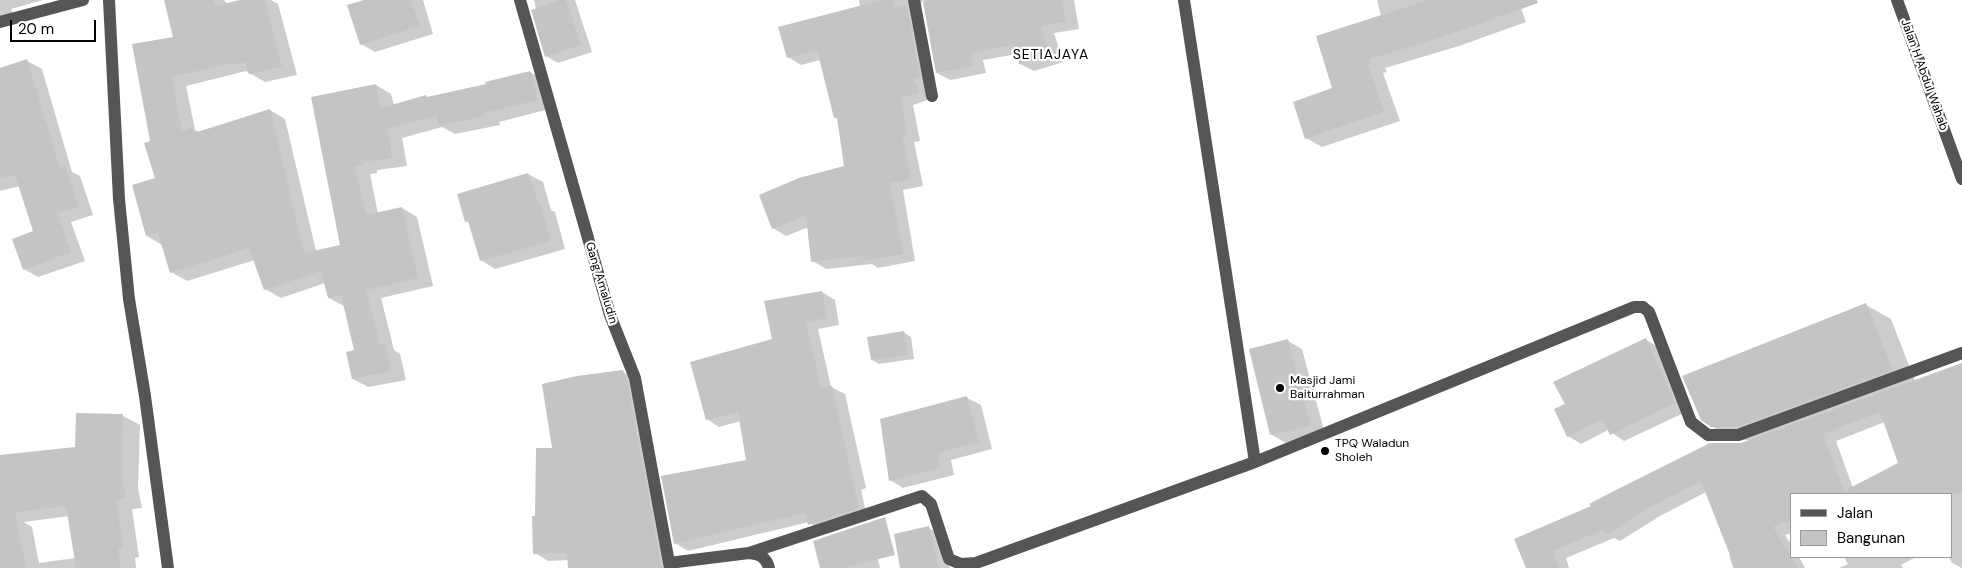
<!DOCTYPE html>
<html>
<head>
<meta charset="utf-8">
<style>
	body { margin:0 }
	#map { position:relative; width:1962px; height:568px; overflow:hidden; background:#fff; font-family:"DM Sans",sans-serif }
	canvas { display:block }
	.legend { position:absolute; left:1790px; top:493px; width:162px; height:65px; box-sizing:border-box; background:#fff; border:1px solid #999; margin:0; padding:6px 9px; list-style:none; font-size:15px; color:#000 }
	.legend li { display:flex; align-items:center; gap:10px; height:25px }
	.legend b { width:25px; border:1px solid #999 }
	.scale { position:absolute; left:10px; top:20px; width:86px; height:22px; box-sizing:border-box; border:2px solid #000; border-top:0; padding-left:6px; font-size:15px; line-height:18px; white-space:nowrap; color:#000; -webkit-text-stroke:4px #fff; paint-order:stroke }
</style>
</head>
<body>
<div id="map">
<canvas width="1962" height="568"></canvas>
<ul class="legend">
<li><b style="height:6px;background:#555"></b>Jalan</li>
<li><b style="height:14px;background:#c4c4c4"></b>Bangunan</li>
</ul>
<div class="scale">20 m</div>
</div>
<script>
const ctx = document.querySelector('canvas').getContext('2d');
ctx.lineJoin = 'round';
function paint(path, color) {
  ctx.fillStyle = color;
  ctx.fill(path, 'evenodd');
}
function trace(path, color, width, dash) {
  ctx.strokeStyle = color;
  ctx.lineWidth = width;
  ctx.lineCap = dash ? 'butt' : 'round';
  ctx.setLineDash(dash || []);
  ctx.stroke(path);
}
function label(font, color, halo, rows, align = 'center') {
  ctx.font = font + ' "DM Sans",sans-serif';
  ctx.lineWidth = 4.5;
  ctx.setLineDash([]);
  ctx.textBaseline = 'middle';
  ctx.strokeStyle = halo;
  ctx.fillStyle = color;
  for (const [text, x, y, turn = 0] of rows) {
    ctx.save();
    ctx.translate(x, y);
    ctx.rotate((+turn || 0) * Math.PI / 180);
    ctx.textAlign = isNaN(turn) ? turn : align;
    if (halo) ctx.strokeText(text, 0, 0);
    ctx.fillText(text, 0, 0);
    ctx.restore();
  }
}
const shadow = new Path2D(`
	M0,0H43L11,9L14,18L0,23Z
	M179,0H224L227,4L245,0H271L278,4L297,75L265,82L246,71L186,86L195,130L199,132L270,110L285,119L316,251L342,246L313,98L376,85L391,94L394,105L426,96L428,98L487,85L530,72L545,81L553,108L499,122L500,125L455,134L442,127L402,138L407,166L377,170V173L370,174L378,214L402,208L417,217L433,286L381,298L394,350L400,354L406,380L368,387L353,379L356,351L344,306L329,298L325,283L281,298L265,289L255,260L187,281L171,272L162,245L147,236L156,179L151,142L175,38Z
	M368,0H423L433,34L375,52L361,44Z
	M534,0H575L592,52L558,63L546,56Z
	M859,0H1074L1079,29L1054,33L1063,62L1034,71L1020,64L1017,54L983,60L986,73L950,80L937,73L924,1H922L919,10L931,99L913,105L920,141L914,142L923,186L903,190L915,261L878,268L872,264L826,269L813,261L809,227L786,236L773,228L845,167L839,119L835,117L820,60L801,65L788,57L860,7Z
	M1377,0H1518L1526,22L1459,46L1385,68L1387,72L1383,73L1400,121L1322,147L1306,138L1334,89L1381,16Z
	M27,61L42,69L72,172L80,176L93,215L71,222L85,261L38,277L24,269L34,232L20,186L0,191V70Z
	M528,174L543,182L551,210L555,212L565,249L495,269L481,260L470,223L466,221Z
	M822,292L835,300L839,325L818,329L831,387L845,394L866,488L861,490L867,517L822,531L809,522L688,551L675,543L747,461L741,421L719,427L707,419L773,340Z
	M1866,305L1891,319L1915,381L1962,364V568L1952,563L1949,557L1951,494H1791V533L1785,535L1791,544V557H1799L1805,568H1733L1729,555L1731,554L1706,492L1660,516L1620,541L1614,538L1566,558L1569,568H1528L1527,563L1750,440H1737L1711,426ZM1885,422L1900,464L1853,488L1836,441Z
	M903,332L911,337L914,359L879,364L872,360Z
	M1645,339L1658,347L1688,411L1624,441L1608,430L1581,444L1568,436L1555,410L1567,404Z
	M1288,341L1302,349L1325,434L1286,443L1272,435Z
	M623,372L636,379L673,568H570V560L548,561L535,553L536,517L554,450Z
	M967,398L981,405L992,449L951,460L954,475L903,488L890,480Z
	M123,416L140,425L138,488L142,508L132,509L139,557L135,558L136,568H0V456L77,448ZM69,516L75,558L39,563L32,527L24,522Z
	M929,528L936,532L950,568H906L894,536Z
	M872,535L880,568H821Z
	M1844,557H1916L1901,565L1903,568H1839L1848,564Z`);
const building = new Path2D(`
	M164,0H214L215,6L240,0H265L282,67L249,74L245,62L232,65V63L172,77L182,131L193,127L194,133L270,109L304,253L340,245L311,97L376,84L381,108L426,95L427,97L486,84L485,82L530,71L538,100L484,113L485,116L439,126L437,116L388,129L392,158L362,162L363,165L355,166L366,215L402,207L418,278L366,290L380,345L385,344L391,371L352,379L346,352L354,350L341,295L328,298L321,271L264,290L249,248L170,273L158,233L146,236L132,185L155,178L144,143L150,141L132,44L173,37Z
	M364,0H411L420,26L360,45L347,5Z
	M561,0H566L581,45L545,57L531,10Z
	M882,0H893L895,8L907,6L920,77L914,78L919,92L901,98L907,134L902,135L911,179L890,183L903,254L864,261L863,256L811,262L806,216L772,229L759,195L799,178L844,166L837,118H834L817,50L787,58L778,27Z
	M934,0H1062L1066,22L1041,26L1051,55L1019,64L1014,45L971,53L973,66L936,73L923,2Z
	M1428,0H1537L1538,3L1442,37L1370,59L1371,63L1368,64L1384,112L1305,139L1293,102L1332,88L1316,36Z
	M27,59L60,168L65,166L79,207L57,213L71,252L23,270L12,239L33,231L15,175L0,179V68Z
	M528,173L538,203H540L551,241L480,261L468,221L465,222L457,194Z
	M822,291L827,318L806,322L821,388L832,386L859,508L808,525L805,513L674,544L661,476L746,460L738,412L706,420L690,362L772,339L764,301Z
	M1866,303L1893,370L1737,427H1711L1701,420L1682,376Z
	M904,331L908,355L871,360L867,337Z
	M1646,338L1675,403L1610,435L1603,419L1567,437L1554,409L1565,404L1553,382Z
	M1288,339L1311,426L1270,435L1249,349Z
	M1962,363V494H1791V520L1773,527L1798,568H1735L1701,481L1647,509L1606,535L1603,530L1553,551L1559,568H1526L1514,539L1591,506L1589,504L1610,493L1710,443H1741ZM1880,412L1898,463L1844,491L1823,434Z
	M623,370L627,380L662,568H568L567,553L533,554L532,516H535L536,448H552L542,384L577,376Z
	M967,396L979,442L938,453L941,468L889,481L880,419Z
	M76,413L123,414L122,478L126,498L116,500L123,548L118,549L121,568H76L66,506L15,512L26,568H0V455L75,447Z
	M885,517L895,555L843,568H820L813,541Z
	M929,526L939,568H900L894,534Z`);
const minor = new Path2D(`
	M109,0L119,199L129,299L145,396L168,568
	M520,0L610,315L635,378L670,568
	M914,0L932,96
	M1184,0L1255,462
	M1897,0L1962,179
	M0,22L83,0
	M749,553C760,554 766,557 769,568
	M669,563L749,553L922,496L931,504L949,559L961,564L976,563L1255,462L1634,307H1643L1649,312L1691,422L1708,435H1738L1962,353`);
const markers = [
	[1280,388,5,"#000"],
	[1325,451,5,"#000"]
];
const streetNames = [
	["Jalan H Abdul Wahab",1924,75,70],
	["Gang Amaludin",601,283,73]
];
const poiNames = [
	["Masjid Jami",1290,381],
	["Baiturrahman",1290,395],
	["TPQ Waladun",1335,444],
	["Sholeh",1335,458]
];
const neighbourhoodNames = [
	["SETIAJAYA",1051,55]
];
paint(shadow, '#0003');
paint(building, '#c4c4c4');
trace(minor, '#555', 12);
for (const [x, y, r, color] of markers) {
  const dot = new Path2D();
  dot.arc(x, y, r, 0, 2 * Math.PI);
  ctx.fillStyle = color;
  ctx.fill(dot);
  trace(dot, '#fff', 2);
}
label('12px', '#000', '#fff', streetNames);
label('12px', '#000', '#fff', poiNames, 'left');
ctx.letterSpacing = '1px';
label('14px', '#000', '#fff', neighbourhoodNames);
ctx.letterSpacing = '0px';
</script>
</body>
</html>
